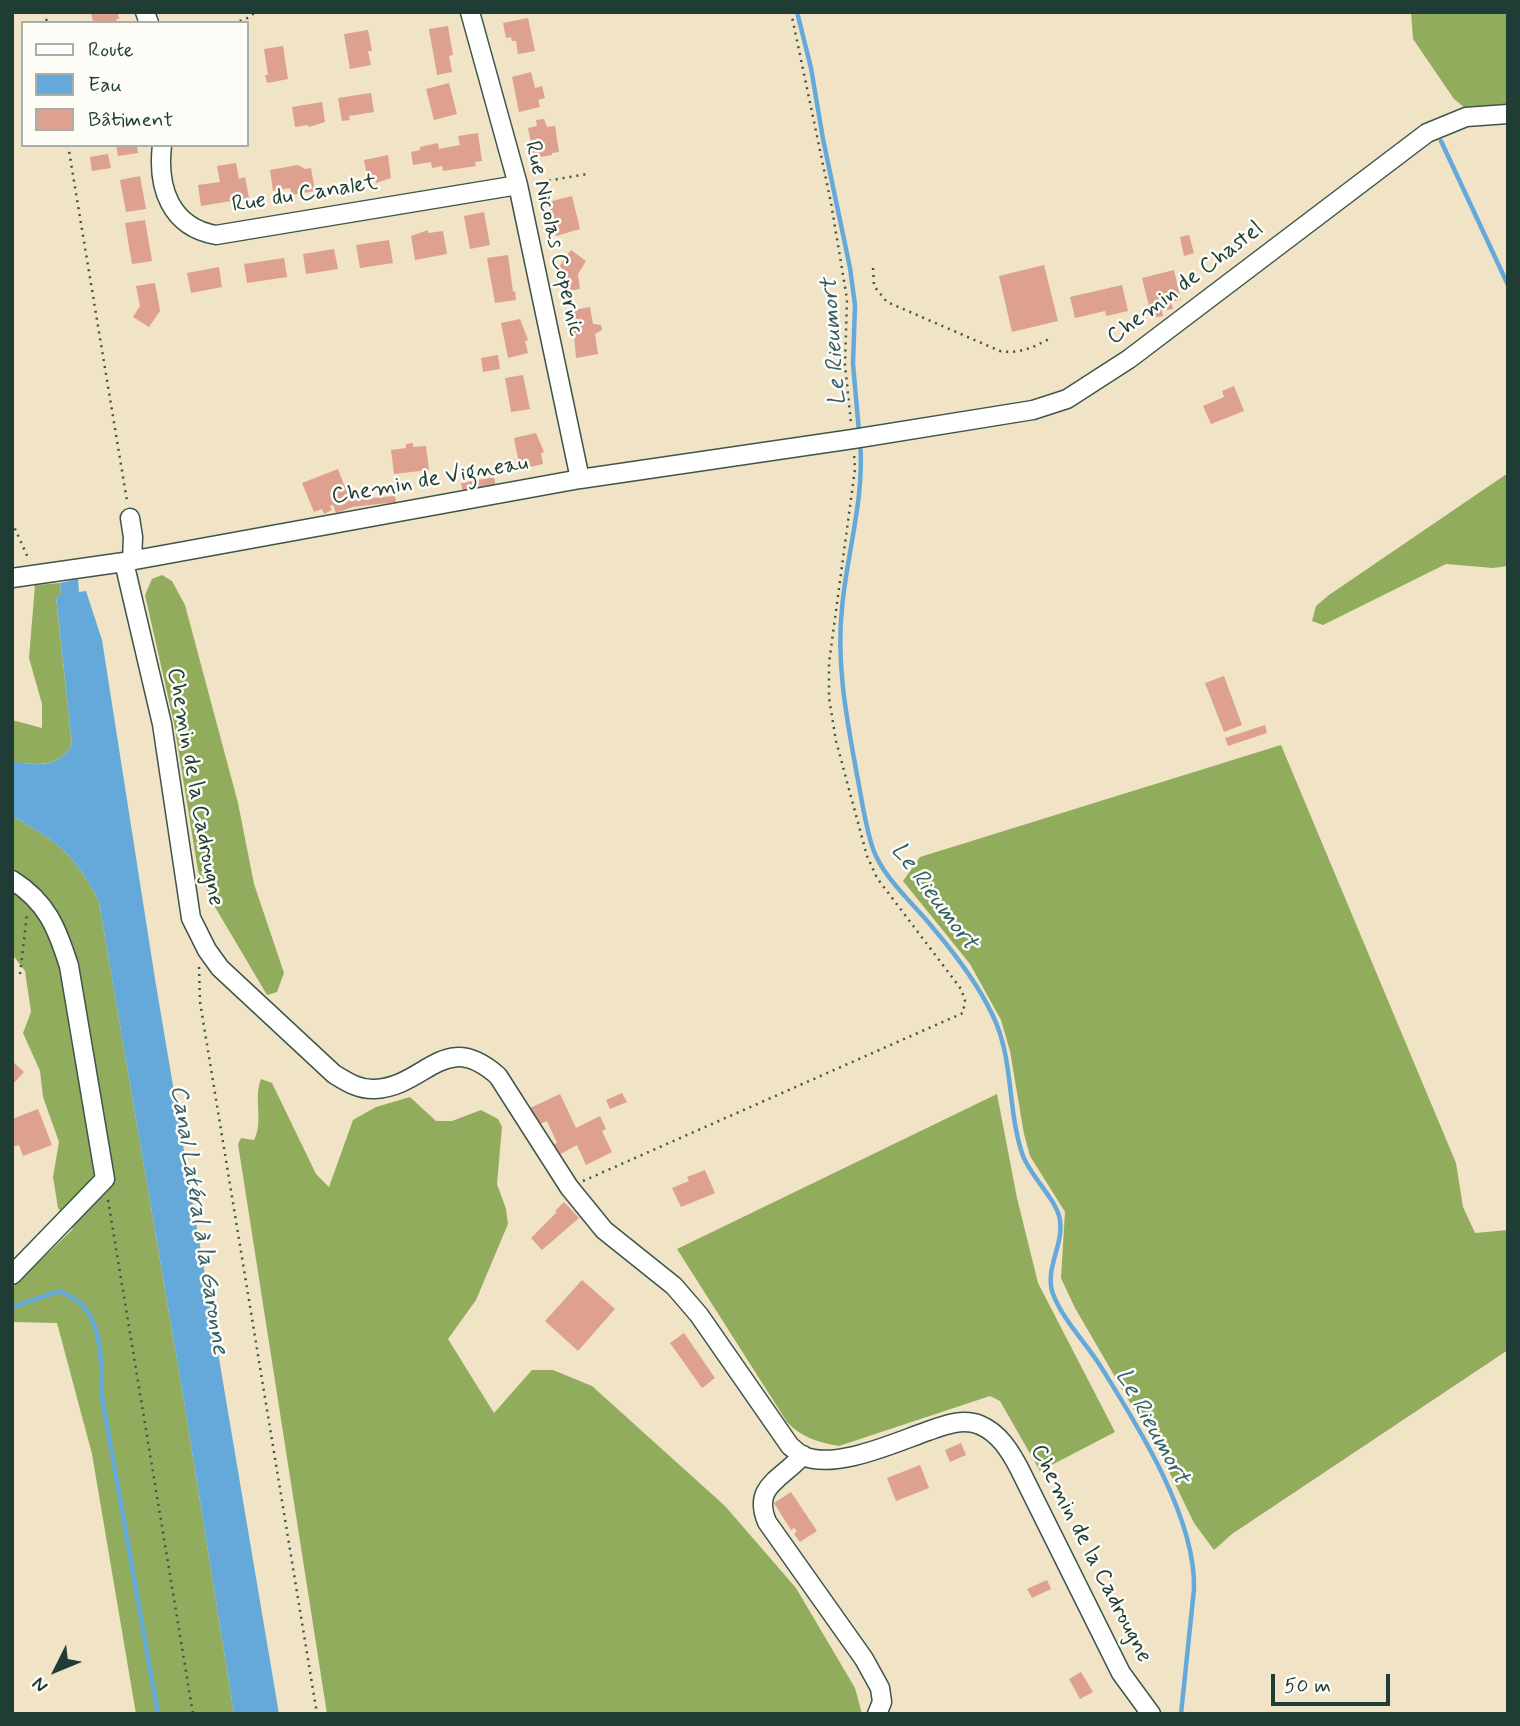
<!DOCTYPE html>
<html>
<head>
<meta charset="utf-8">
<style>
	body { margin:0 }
	#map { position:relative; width:1520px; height:1726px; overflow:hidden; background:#f0e3c6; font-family:Mynerve,sans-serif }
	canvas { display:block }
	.frame { position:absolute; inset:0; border:14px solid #1f3d34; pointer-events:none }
	.legend { position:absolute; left:21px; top:21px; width:228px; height:126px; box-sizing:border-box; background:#fdfcf7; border:2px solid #a4b0a9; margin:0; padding:9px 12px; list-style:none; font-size:21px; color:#1f3d34 }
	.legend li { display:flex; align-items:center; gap:14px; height:35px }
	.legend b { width:35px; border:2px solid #a4b0a9 }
	.north { position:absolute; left:21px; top:1635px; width:70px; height:70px; -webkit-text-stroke:5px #fdfcf7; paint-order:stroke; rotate:227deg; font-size:19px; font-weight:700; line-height:28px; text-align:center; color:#1f3d34 }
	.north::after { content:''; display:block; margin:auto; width:24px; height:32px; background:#1f3d34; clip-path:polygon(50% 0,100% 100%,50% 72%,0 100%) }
	.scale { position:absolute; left:1271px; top:1674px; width:119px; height:32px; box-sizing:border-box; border:4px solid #1f3d34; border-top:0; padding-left:9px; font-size:21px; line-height:24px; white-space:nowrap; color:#1f3d34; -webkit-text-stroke:5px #fdfcf7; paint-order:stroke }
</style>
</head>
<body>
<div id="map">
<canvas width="1520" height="1726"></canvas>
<div class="frame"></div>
<ul class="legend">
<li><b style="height:9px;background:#fff"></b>Route</li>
<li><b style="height:19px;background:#65a9db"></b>Eau</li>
<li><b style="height:19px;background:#dea08f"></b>Bâtiment</li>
</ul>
<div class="north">N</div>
<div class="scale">50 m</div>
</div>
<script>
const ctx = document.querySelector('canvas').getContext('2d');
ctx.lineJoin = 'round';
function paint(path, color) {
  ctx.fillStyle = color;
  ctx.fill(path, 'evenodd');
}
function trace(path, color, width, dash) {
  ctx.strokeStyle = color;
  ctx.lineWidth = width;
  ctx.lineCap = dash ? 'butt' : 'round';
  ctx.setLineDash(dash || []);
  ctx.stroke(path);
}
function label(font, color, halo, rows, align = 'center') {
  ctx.font = font + ' Mynerve,sans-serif';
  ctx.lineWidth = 5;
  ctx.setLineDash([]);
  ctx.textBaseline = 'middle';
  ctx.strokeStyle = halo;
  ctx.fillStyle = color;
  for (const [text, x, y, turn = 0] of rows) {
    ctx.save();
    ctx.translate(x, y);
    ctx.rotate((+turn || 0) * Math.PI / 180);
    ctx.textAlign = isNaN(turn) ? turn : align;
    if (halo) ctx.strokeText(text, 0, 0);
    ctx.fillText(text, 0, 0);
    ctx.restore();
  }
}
const forest = new Path2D(`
	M1411,12H1506L1508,106L1465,108L1454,99L1413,39Z
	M1508,473V566L1493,568L1446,564L1323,625L1312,621L1316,606L1329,595Z
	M162,575L172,581L185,605L238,803L254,884L284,973L277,992L267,995L215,907L198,871L174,723L145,595L152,579Z
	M60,583L61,595L56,597L72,745C59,768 35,765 13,762L12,720L42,728V704L29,658L35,585Z
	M1281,745L1456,1163L1463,1207L1475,1233L1508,1230V1350L1232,1534L1214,1550L1194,1523L1164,1461L1075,1308L1061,1278L1065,1212L1030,1156L1024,1134L1010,1051L1001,1020L970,964L903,881L920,857Z
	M12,816C57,841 76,855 99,902L184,1401L234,1714H136L92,1454L57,1323L12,1322V1288L73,1229L58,1208L53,1177L59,1142L43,1097L40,1071L23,1033L31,1012L25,971L12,954Z
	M261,1079L272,1083L316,1174L329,1187L353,1120L376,1107L410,1097L436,1121H452L481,1110L498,1119L502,1127L497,1184L506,1209L508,1224L476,1300L448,1339L494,1413L532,1370H553L592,1386L725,1506L796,1588L855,1688L862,1714H327L238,1144L241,1138L254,1140C264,1121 253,1099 261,1079Z
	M997,1094L1017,1198L1038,1283L1115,1432L1040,1471L1000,1401L990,1396L839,1446C818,1442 802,1438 787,1422L677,1249Z`);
const water = new Path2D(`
	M78,579L79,592L86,591L102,640L155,979L279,1714H234L184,1401L99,902C76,855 57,841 12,816V761C34,766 59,768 72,745L56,596L61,595L60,583Z`);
const stream = new Path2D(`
	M797,12L811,68L823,139L850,268L855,305L853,364L859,432
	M1441,141L1508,285
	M860,441C865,498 847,552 842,608C836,665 847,720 857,775C862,800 865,825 873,849C884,879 913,903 933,928C956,955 978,984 993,1016C1014,1059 1007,1111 1023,1156C1031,1177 1057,1200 1060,1220C1064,1245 1044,1269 1053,1294C1063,1320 1086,1343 1101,1367C1138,1426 1196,1518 1194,1589L1181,1714
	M12,1307L60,1291C66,1294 74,1298 79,1302C104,1324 101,1367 102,1397L158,1714`);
const building = new Path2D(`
	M91,12H118L119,19H116L117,23H93Z
	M528,18L535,51L518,54L516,41H512L511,37L506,38L503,23Z
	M448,26L453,55L449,56L452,72L437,75L429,29Z
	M368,30L372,51H368L371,65L350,69L344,34Z
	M283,46L288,79L267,83L265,75H268L264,49Z
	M531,72L535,88L542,86L545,98L538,100L540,107L519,112L512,77Z
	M449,83L457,114L434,120L426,89Z
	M371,93L374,112L349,116L350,120L342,121L338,98Z
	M322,102L325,122L309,127L308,125L295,127L292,107Z
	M544,119L547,127L555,126L559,152L552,153V155L534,158L528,128L537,126L536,120Z
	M478,133L482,161L475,162L476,166L443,171L442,166L432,168L431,162L413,165L411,152L420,150V147L438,143L439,149L460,145L458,136Z
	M116,145H137L138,153L118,156Z
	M108,154L111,168L92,171L90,157Z
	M388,155L391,178L376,183L375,180L368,182L364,160Z
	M236,163L239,179L245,177L249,198L201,206L198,185L220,182L217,166Z
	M298,165L305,169L311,168L315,191L292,195L290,188L273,191L270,170Z
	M140,176L146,209L126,212L120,180Z
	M572,196L580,229L556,236L553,223L550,224L548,215L551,214L548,202Z
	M484,212L490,245L470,249L464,216Z
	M145,220L152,261L132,264L125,223Z
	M428,230V233L443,231L447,254L415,260L411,236Z
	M1189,235L1194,253L1184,256L1180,237Z
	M389,240L393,263L360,268L356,245Z
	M334,249L338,269L306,274L303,254Z
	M571,250L586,261L578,274L580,289L562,292L558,268Z
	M508,255L513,292L515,291L516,300L495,303L487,258Z
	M284,258L287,277L247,283L244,264Z
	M1044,265L1058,321L1012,332L999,276Z
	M219,267L222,287L191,293L187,273Z
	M1174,270L1181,300L1171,302L1173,309L1162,311L1163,316L1152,318L1142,278Z
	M155,283L160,311L149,327L133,317L140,306L136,286Z
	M1122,285L1128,311L1106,316L1105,311L1075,318L1070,297Z
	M590,307L593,324L601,325L602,330L595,334L598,354L576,358L574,333L571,330L574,326L571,325L569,311Z
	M520,319L528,340L525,341L528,353L508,358L501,323Z
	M498,355L500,369L483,372L481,358Z
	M523,375L530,409L511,412L505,378Z
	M1234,386L1244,411L1211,424L1203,406L1224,397L1222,391Z
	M536,433L544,452L541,453L543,464L520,469L514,438Z
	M413,443V447L426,446L429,470L394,474L391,450L406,448V444Z
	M338,469L350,500L395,496L396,502L353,507L336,513L333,505L330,506L332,510L324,514L322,509L314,512L302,483Z
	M494,477L496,487L463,493L461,483Z
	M1224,676L1242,725L1224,732L1205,683Z
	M1265,725L1267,733L1228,746L1225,738Z
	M12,1061L24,1072L12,1085Z
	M622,1093L627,1102L610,1109L606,1100Z
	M560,1094L576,1128L600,1116L606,1129L602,1131L612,1152L586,1165L577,1145L559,1155L551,1146L557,1143L547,1121L538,1125L530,1108Z
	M38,1109L52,1145L23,1156L19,1145L12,1147V1119Z
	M705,1170L715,1193L681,1207L672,1188L689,1181L687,1177Z
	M564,1202L579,1218L542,1250L531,1238L557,1212L555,1211Z
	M582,1280L615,1309L578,1351L545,1321Z
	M684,1333L715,1378L702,1388L670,1343Z
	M961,1443L966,1455L950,1462L945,1450Z
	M920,1465L929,1488L896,1501L887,1478Z
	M791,1492L817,1531L800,1542L794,1534L797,1531L794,1528L791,1530L774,1503Z
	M1047,1580L1051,1589L1032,1598L1027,1589Z
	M1081,1672L1093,1692L1080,1699L1069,1679Z`);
const path = new Path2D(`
	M45,12L47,23
	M791,12L831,203L847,299L845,365L851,423
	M233,23L246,19L256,12
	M68,145L127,501
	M535,183L587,174
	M873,268L874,286L887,302L1000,351C1019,354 1032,348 1049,339
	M12,522L29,560
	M199,967L200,1002L317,1714
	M20,974L27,914
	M583,1181L963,1013L965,1000L961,989L877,878L867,856L836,741L829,698V663L855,469L854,454
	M108,1200L193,1714`);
const minor = new Path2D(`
	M145,12L149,23
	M470,12L518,185L580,479
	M162,145C157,187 170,227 216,235L518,185
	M130,518L133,537L132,560
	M124,562L162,724L191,918L207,950L220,968L334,1074C347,1082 359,1090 375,1089C427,1086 444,1028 498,1076L569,1187L604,1230L674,1286L699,1315L790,1446C794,1449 799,1454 803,1456C836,1470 896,1442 928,1431C945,1425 963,1418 980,1425C999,1433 1010,1451 1019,1468L1121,1673L1151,1714
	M12,578L124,562L580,479L853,439L1033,410L1067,399L1129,359L1427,133L1466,117L1508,114
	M12,880C47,902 57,928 69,966L105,1179L12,1275
	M803,1455C781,1480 752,1486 767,1522L864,1659L880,1688L882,1702L877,1714`);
const streetNames = [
	["Rue du Canalet",305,195,-9],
	["Rue Nicolas Copernic",553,239,77],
	["Chemin de Chastel",1186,284,-37],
	["Chemin de Vigneau",430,481,-10],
	["Chemin de la Cadrougne",194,787,80],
	["Chemin de la Cadrougne",1090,1554,63]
];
const waterNames = [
	["Le Rieumort",835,342,-94],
	["Le Rieumort",933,897,53],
	["Canal Latéral à la Garonne",198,1220,81],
	["Le Rieumort",1151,1427,61]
];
paint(forest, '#92ac5e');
paint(water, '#65a9db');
trace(stream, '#65a9db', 4.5);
paint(building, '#dea08f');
trace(minor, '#3e564a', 21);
trace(path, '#3e564a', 2.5, [2, 5]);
trace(minor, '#fff', 18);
label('23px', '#1f3d34', '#fdfcf7', streetNames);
label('italic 24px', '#345d66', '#fdfcf7', waterNames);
</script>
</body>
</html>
